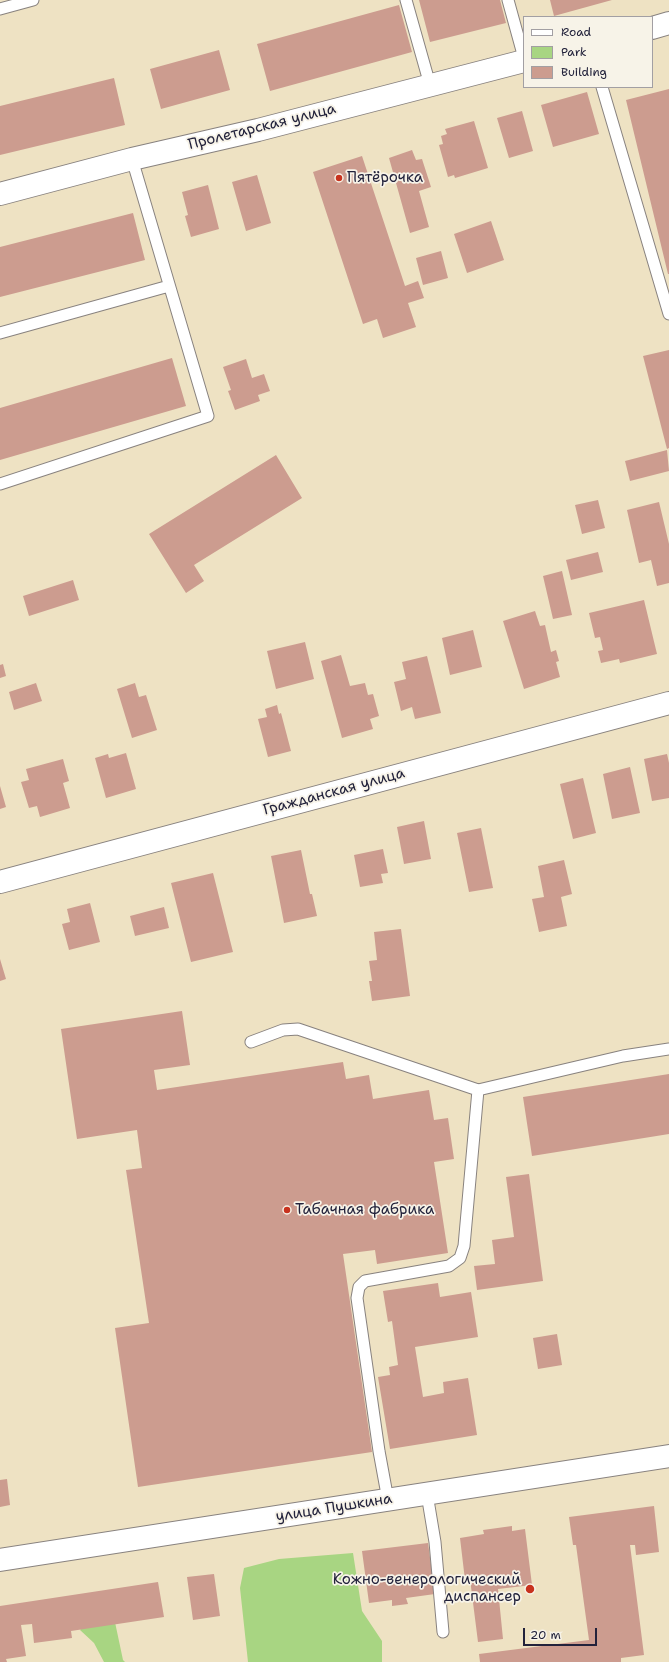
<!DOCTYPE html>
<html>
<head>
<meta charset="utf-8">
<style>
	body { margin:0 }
	#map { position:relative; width:669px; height:1662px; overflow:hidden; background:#eee2c3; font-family:"Shantell Sans",sans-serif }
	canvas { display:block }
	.legend { position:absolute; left:523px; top:16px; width:130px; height:72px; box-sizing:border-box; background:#f7f3e8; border:1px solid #a29fa3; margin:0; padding:5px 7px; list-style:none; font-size:12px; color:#22223b }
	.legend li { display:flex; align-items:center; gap:8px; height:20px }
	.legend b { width:20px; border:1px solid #a29fa3 }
	.scale { position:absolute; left:523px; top:1628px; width:74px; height:18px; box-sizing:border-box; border:2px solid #22223b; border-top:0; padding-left:5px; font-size:12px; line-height:14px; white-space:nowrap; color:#22223b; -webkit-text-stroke:3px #f7f3e8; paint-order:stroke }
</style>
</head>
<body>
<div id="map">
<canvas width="669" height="1662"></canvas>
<ul class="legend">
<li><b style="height:5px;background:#fff"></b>Road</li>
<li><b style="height:11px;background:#a8d582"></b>Park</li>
<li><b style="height:11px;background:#cc9c8f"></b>Building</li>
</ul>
<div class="scale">20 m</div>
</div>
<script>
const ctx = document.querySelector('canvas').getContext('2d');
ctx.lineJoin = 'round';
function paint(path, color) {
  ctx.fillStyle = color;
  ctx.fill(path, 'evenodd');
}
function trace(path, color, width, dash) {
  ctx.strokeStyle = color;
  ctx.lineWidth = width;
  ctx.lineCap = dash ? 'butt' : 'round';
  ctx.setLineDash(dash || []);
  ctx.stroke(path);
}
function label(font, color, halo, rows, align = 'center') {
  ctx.font = font + ' "Shantell Sans",sans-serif';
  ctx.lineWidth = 3.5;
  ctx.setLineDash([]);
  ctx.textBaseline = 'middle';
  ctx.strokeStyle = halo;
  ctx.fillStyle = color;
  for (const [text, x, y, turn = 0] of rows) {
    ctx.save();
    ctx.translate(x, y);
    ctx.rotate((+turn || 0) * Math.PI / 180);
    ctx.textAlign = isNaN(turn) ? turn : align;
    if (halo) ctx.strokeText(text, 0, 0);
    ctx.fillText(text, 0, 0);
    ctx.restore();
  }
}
const green = new Path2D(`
	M353,1553L362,1611L382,1641V1662H248L240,1588L244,1568L279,1559Z
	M112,1608L123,1660L125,1662H104L94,1643L80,1630L94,1615Z`);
const building = new Path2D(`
	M419,0H500L506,23L430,42Z
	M550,0H612L554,16Z
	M399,5L412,52L270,91L257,44Z
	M219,50L230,90L161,109L150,69Z
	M114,78L125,125L0,155V106Z
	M669,89V274H668L626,100Z
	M587,92L599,134L553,147L541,105Z
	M522,111L533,151L509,158L497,118Z
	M474,121L488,168L455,178L454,175L448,177L439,145L443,144L441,136L447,134L445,129Z
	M412,150L416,160L422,159L431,187L419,191L429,227L410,233L389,158Z
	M362,156L405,286L418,281L424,298L408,303L416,327L383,338L377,319L363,324L313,172Z
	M257,175L271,223L246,231L232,182Z
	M208,185L219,229L191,237L185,216L188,215L182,192Z
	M133,213L145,260L0,297V247Z
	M491,221L504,260L467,273L454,234Z
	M441,251L448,278L423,285L416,258Z
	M669,350V448L667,449L643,356Z
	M172,358L186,406L0,460V408Z
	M246,359L252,378L264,374L270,391L258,395L260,401L235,410L228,391L231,390L223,367Z
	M667,450L669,471L630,481L625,461Z
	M276,455L302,498L194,565L204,581L186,593L149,534Z
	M598,500L605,528L582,534L575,505Z
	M659,502L669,544V583L657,586L651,560L639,563L627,510Z
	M598,552L603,572L571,580L566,560Z
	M562,571L572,615L553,619L543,576Z
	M73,580L79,600L29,616L23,596Z
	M644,600L657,654L620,663L619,659L601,663L598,651L603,650L600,637L595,638L589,613Z
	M535,611L540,626L545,625L551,652L556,650L559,661L556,662L560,677L524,689L503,621Z
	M473,630L482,667L450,675L442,638Z
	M305,642L314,679L276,689L267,651Z
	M341,655L350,686L365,683L368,695L373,694L379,716L370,719L373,729L342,738L321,661Z
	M427,656L441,713L415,719L412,707L401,711L394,682L406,679L402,662Z
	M3,664L6,676L0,678V665Z
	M36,683L42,701L14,710L9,692Z
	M135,683L139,697L146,695L157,730L132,738L117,689Z
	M277,705L279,714L281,713L291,751L268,757L258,719L267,717L265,709Z
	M126,753L136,789L106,798L95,758L108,754L109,758Z
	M667,754L669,763V798L652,801L644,759Z
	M63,759L69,781L63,783L70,808L40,817L37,806L29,808L21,782L29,780L26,769Z
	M630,767L640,813L612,819L603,774Z
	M583,778L596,833L573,839L560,784Z
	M0,786L6,807L0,809Z
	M424,821L431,859L404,864L397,827Z
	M481,828L493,888L469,892L457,833Z
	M383,849L388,873L381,874L383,883L360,887L354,855Z
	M301,850L310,894H312L317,916L284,923L271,856Z
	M564,860L572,894L561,897L567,926L539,932L532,899L544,897L538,866Z
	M213,873L233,952L191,962L171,883Z
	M90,903L100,942L69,950L62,924L70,922L67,909Z
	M164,907L169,928L135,936L130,916Z
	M401,929L410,996L372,1001L369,981H372L369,961L377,960L374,932Z
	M0,959L6,979L0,981Z
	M182,1011L190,1065L154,1070L157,1090L343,1062L346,1079L369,1075L373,1099L429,1090L434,1120L448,1118L454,1159L434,1162L448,1253L377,1264L375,1250L343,1254L372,1452L138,1487L115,1328L149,1323L126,1170L142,1168L137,1130L77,1139L61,1029Z
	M669,1074V1134L532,1156L523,1097Z
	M529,1174L543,1281L477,1290L474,1266L495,1264L492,1240L514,1237L506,1177Z
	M438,1283L440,1297L471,1292L478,1337L415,1347L423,1397L444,1393L443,1382L468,1378L477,1435L390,1449L378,1377L390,1375L389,1367L398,1365L392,1321L388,1322L383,1291Z
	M557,1334L562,1365L538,1369L533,1338Z
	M7,1479L10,1505L0,1507V1480Z
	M654,1506L659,1552L636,1555L635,1545H630L644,1655L621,1658V1662H480L479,1654L589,1640L576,1545H573L569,1517Z
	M512,1526V1531L525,1529L532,1585L498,1589L503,1639L478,1642L470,1579L465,1580L460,1538L484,1534L483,1530Z
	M428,1543L435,1594L406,1598L408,1604L392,1606V1600L369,1603L362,1551Z
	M214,1574L220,1616L193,1620L187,1577Z
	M158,1582L164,1617L71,1631L72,1638L34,1643L32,1624L21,1625L26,1656L6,1659L7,1662H0V1606Z`);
const service = new Path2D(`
	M406,0L430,85
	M508,0L524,58
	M0,9L33,0
	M602,87L669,314
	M0,333L169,286
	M0,484L208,416L132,159
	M251,1042L283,1030L298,1029L478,1090L623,1056L669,1049
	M427,1494L435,1542L443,1632
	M388,1500L379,1451L357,1298L359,1287L365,1281L449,1266L460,1258L464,1246L478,1090`);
const minor = new Path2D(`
	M0,882L669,703
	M0,1560L669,1456`);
const tertiary = new Path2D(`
	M652,28L669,23
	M0,194L132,159L258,130L524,61`);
const markers = [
	[339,178,4,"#c8321e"],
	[287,1210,4,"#c8321e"],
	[530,1589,5,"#c8321e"]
];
const streetNames = [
	["Пролетарская улица",262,127,-14],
	["Гражданская улица",334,792,-15],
	["улица Пушкина",334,1508,-9]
];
const poiNames = [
	["Пятёрочка",347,178],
	["Табачная фабрика",295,1210],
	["Кожно-венерологический",521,1580,"right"],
	["диспансер",521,1597,"right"]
];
paint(green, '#a8d582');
paint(building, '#cc9c8f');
trace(service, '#88827f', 13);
trace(minor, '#88827f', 24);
trace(tertiary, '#88827f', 24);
trace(service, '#fff', 11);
trace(minor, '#fff', 22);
trace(tertiary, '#fff', 22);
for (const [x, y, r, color] of markers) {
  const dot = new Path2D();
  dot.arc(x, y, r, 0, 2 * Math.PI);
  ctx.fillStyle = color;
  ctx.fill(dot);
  trace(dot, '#f7f3e8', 1.5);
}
label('15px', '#22223b', '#f7f3e8', streetNames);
label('15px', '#22223b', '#f7f3e8', poiNames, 'left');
</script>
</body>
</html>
